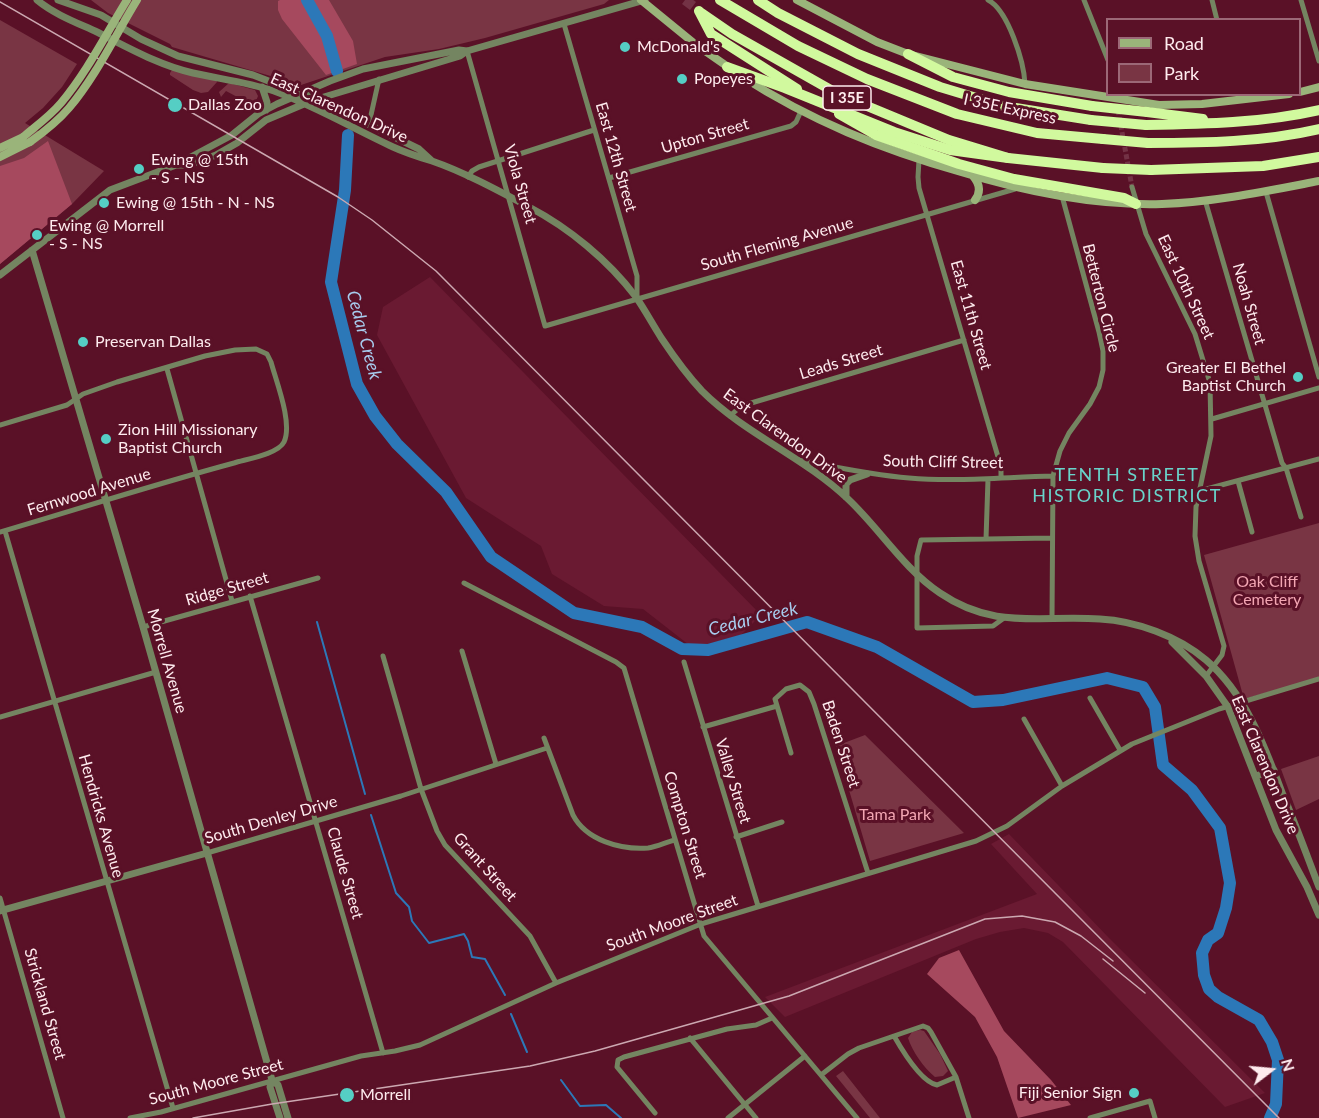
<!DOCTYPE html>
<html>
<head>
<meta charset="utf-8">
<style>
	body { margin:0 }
	#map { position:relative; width:1319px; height:1118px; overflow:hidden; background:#5a1127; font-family:Lato,sans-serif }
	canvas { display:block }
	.legend { position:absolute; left:1106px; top:18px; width:195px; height:78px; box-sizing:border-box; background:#5a1127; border:2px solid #9c6877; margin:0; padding:8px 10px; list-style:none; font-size:18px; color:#feebee }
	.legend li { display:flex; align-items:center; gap:12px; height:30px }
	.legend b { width:30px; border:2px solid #9c6877 }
	.north { position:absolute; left:1241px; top:1040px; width:60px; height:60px; -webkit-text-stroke:4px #5a1127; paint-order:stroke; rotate:74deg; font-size:16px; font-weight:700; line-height:24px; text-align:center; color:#feebee }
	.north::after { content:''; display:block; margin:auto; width:21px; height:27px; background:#feebee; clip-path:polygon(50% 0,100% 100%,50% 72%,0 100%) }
</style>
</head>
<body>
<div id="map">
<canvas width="1319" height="1118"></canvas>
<ul class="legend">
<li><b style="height:8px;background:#9ab47a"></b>Road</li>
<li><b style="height:16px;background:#793544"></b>Park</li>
</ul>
<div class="north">N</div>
</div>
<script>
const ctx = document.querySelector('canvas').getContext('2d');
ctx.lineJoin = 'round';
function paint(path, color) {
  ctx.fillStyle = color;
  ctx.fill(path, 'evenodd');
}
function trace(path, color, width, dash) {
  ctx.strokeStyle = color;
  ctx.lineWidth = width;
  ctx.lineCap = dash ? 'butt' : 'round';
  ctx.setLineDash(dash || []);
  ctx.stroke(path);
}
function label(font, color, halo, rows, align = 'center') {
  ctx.font = font + ' Lato,sans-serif';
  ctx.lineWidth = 6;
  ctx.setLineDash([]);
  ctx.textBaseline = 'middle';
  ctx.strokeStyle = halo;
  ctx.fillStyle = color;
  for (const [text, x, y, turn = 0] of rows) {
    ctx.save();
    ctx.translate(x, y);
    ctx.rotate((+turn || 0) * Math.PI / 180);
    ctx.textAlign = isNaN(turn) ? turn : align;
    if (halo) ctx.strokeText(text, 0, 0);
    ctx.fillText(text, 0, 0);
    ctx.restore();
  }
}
const built = new Path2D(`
	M430,277L761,615L741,635L693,648L643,609L604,606L552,574L541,546L466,498L377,335L383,307Z
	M1009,834L1109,938L1265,1093L1225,1107L1063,942L1048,933L1024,928L1000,932L976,939L785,1017L765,997L1037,894L991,844Z`);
const green = new Path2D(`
	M91,0H609L604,4L485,38L439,49L385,57L301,85L172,47L170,44L108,13Z
	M0,20L77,64L62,87L43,108L25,123L104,171L72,204L0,264Z
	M172,70L216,80L217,82L208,92L201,93L193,90L170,75V73Z
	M229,83L255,90L258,96L254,106L247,110L243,109V100L226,91L221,97L219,92Z
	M1319,523V678L1244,699L1204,555Z
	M865,735L964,833L870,861L836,746Z
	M1319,756V799L1296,810L1281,769Z
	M920,1030L924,1031L940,1054L948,1071L943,1076L935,1077C924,1068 912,1051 908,1038L912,1032Z
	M843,1071L880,1118H870L836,1076Z`);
const forest = new Path2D(`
	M280,0H329L353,41L357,64L326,75L282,19L278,10V1Z
	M48,141L72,204L0,264V166L24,158Z
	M959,950L1004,1031L1051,1080L1071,1105L1018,1118L997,1057L975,1017L927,974L939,958Z`);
const stream = new Path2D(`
	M317,622L365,794
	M371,815L396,893L409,907L412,921L429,943L464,934L468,941L472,957L485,959L505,995
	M511,1014L527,1052
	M561,1080L580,1106L606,1105L621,1118`);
const river = new Path2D(`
	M307,0L327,36L337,71
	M348,135L345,190L331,282L357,384L375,416L397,444L446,492L491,557L574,613L642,627L682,649L708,650L807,622L877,647L973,702L1003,700L1107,678L1143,687L1155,707L1163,765L1192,790L1220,828L1230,883L1226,908L1218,933L1208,940L1202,953L1204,975L1209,989L1218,997L1259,1020L1272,1042L1278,1060L1276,1104L1270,1118`);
const minorTunnel = new Path2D(`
	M1118,110L1132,187`);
const motorwayTunnel = new Path2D(`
	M685,0L693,6`);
const minor = new Path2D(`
	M988,0C1008,10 1024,62 1025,84
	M1084,0L1108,60
	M1212,0L1217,20
	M1301,0L1319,61
	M564,24L637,276V298
	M467,51L545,326L1015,189
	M369,124L379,79
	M919,160L918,177L919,188L1001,467V477
	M468,177L472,171L479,167L594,130
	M609,178L791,126L796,122L801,111
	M1132,187L1146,234L1195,334L1210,383L1211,436L1196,507L1195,536L1199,561L1224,646L1222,655L1206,676
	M1266,192L1319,377
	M1205,200L1282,463L1286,468L1301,517
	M167,369L232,601
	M730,416L741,406L964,340
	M1212,419L1319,388
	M0,425L67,405L83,394L117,382L205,356L235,350L256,349L267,354L271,362C276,381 293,423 284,442C278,454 247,459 234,463C156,484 78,509 0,532
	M799,460C835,467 872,475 909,478C957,482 1006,477 1053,476
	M1238,481L1252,532
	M1199,491L1319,459
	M5,531L173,1108
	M986,539L988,479
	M464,583L616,662L624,668L704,936L857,1118
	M250,596L383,1053
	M1004,618L993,626L917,628V556L921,540L1052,538
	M1052,619L1053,476L1060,451L1069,433L1090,404L1099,387L1103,370V351L1099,332L1062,196
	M143,627L318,578
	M462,651L496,764
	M383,656L421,789L437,831L445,845L530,936L556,983
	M684,662L758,906
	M1090,698L1120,750
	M0,717L156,672
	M1024,719L1062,786
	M703,727L777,706
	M544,738L573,815C586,840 620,850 648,848C657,847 666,842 675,840
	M791,753L775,699L786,689L800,685L809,692L814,704L868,873
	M736,837L782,822
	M207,853L401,796L547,748
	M0,898L63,1118
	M894,1036C902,1050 921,1082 937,1085L956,1077
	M690,1038L756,1118
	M821,1075L848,1054L859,1048L923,1026L928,1028L931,1032L956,1077L969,1118
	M655,1113L617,1067L618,1060L624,1057L727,1029L756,1025L772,1018
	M130,1118L161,1112L361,1056L395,1051L420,1045L556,983L701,924L976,841L1007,826L1062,786L1132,744L1219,709L1319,679
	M728,1118L805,1056
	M1090,1118L1150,1101L1155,1118`);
const tertiary = new Path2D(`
	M37,0C54,14 75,22 95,31C127,47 158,65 193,73C220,79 247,82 274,91C315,106 354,129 393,147C406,153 419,157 432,161C464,172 499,191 529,207C569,228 608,260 636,297C645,310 653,325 662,339C674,357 687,375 702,391C745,434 804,457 848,499C880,529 903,568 940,593C994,630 1039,615 1100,619C1136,621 1178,636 1206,660C1246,694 1265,747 1283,795C1296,825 1307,856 1319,887
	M58,0L101,15L141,39L178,56L253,75L325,103L419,149L431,160
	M262,87L267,102L266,110
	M314,100L460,56L467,51
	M176,165H188L216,155L237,143L266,120L304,104
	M32,250L143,627L270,1073L272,1080L270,1087L280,1118
	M0,275L110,190L176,165L232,135L258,114L277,104L330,81L363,69L459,50L467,51L645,0
	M846,497V484L850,480L867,474
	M1172,642L1206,676L1228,707L1276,830L1307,887L1319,915
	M1256,776L1274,770
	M0,911L207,853
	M272,1080L278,1085L288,1118`);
const secondary = new Path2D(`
	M641,0L695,44L731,69
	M797,0L877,42L908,54L1025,84L1159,105L1202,104L1289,94
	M741,76C811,121 881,149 961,172C1026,192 1093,206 1162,204C1215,202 1267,191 1319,181
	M1300,92L1319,87
	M0,148L23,137
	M0,157L30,142
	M973,176C980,184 981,192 975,200`);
const motorway = new Path2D(`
	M720,0L798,46L867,79L957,114L1037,133L1103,139
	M758,0L778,13L858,54L940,87L1003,106L1091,120
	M699,11L711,34L797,89
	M700,12L732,34L838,94L949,140L1008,158L1103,168
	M908,54L953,77L1009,92L1092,106
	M1147,112L1203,119
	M839,114L876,135L959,164L1014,179L1124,198L1136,204
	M1146,125C1204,124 1262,123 1319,110
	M1148,143C1205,143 1263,142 1319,129
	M1151,170L1263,166L1319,157`);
const tram = new Path2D(`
	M0,2L338,197L372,220L436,271L1279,1118
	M1103,959L1145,993
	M193,1118L272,1104L530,1066L595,1051L789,996L985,919L1022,916L1055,922L1081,936L1113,961`);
const secondaryBridge = new Path2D(`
	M23,137C36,126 50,116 61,103C87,72 106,34 127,0
	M30,142C44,132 58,121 69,108C96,76 115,36 137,0`);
const motorwayBridge = new Path2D(`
	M727,67L785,88L894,132L950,150L1008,158
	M1092,106L1147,112
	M1091,120L1146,125
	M1103,139L1148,143
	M1103,168L1151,170`);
const markers = [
	[625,47,6,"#55cec4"],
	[682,79,6,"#55cec4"],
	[175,105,8,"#55cec4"],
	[139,169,6,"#55cec4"],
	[104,203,6,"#55cec4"],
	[37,235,6,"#55cec4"],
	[83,342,6,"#55cec4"],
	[1298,377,6,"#55cec4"],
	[106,439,6,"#55cec4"],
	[1134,1093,6,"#55cec4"],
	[347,1095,8,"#55cec4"]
];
const shields = [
	[847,98,48]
];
const shieldNames = [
	["I 35E",847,98]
];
const poiNames = [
	["McDonald's",637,47],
	["Popeyes",694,79],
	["Dallas Zoo",188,105],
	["Ewing @ 15th",151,160],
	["- S - NS",151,178],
	["Ewing @ 15th - N - NS",116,203],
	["Ewing @ Morrell",49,226],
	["- S - NS",49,244],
	["Preservan Dallas",95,342],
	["Greater El Bethel",1286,368,"right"],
	["Baptist Church",1286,386,"right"],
	["Zion Hill Missionary",118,430],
	["Baptist Church",118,448],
	["Fiji Senior Sign",1122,1093,"right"],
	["Morrell",360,1095]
];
const streetNames = [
	["East Clarendon Drive",339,108,24],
	["I 35E Express",1010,109,12],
	["Upton Street",705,136,-16],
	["East 12th Street",616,157,74],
	["Viola Street",520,184,74],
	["South Fleming Avenue",777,244,-16],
	["East 10th Street",1186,287,65],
	["Betterton Circle",1101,298,76],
	["Noah Street",1249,304,74],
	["East 11th Street",971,315,74],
	["Leads Street",841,362,-17],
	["East Clarendon Drive",785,436,36],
	["South Cliff Street",943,462,1],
	["Fernwood Avenue",89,492,-17],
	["Ridge Street",227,589,-16],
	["Morrell Avenue",167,661,74],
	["Baden Street",841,744,72],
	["East Clarendon Drive",1265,765,67],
	["Valley Street",733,781,73],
	["Hendricks Avenue",101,816,74],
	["South Denley Drive",271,820,-16],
	["Compton Street",685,825,73],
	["Grant Street",485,867,48],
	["Claude Street",345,873,74],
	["South Moore Street",672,923,-20],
	["Strickland Street",45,1004,74],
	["South Moore Street",216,1082,-15]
];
const parkNames = [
	["Oak Cliff",1267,582],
	["Cemetery",1267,600],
	["Tama Park",895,815]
];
const waterNames = [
	["Cedar Creek",364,335,75],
	["Cedar Creek",753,619,-14]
];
const neighbourhoodNames = [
	["TENTH STREET",1127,475],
	["HISTORIC DISTRICT",1127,496]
];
paint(built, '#6a1a32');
paint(green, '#793544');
paint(forest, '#a6495e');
trace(stream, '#2c78b8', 2);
trace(river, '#2c78b8', 12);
trace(minorTunnel, '#733245', 5, [5, 2.5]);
trace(motorwayTunnel, '#733245', 10, [10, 5]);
trace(minor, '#748561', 5);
trace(tertiary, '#748561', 7);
trace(secondary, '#9ab47a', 8);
trace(motorway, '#d1f99e', 10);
trace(tram, '#cca8b1', 1.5);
trace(secondaryBridge, '#9ab47a', 8);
trace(motorwayBridge, '#d1f99e', 10);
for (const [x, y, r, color] of markers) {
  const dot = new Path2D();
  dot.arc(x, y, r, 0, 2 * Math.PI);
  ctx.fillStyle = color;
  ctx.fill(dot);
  trace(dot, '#5a1127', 2);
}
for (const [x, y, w] of shields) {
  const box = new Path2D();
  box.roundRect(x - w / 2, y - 12, w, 24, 4.5);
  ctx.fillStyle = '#5a1127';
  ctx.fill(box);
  trace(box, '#feebee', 1.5);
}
label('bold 15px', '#feebee', null, shieldNames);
label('16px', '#feebee', '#5a1127', poiNames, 'left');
label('16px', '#feebee', '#5a1127', streetNames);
label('16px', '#f3a6b3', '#5a1127', parkNames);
label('italic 18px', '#a7cbed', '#5a1127', waterNames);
ctx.letterSpacing = '1.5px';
label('18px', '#69d4cb', '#5a1127', neighbourhoodNames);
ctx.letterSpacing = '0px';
</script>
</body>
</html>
